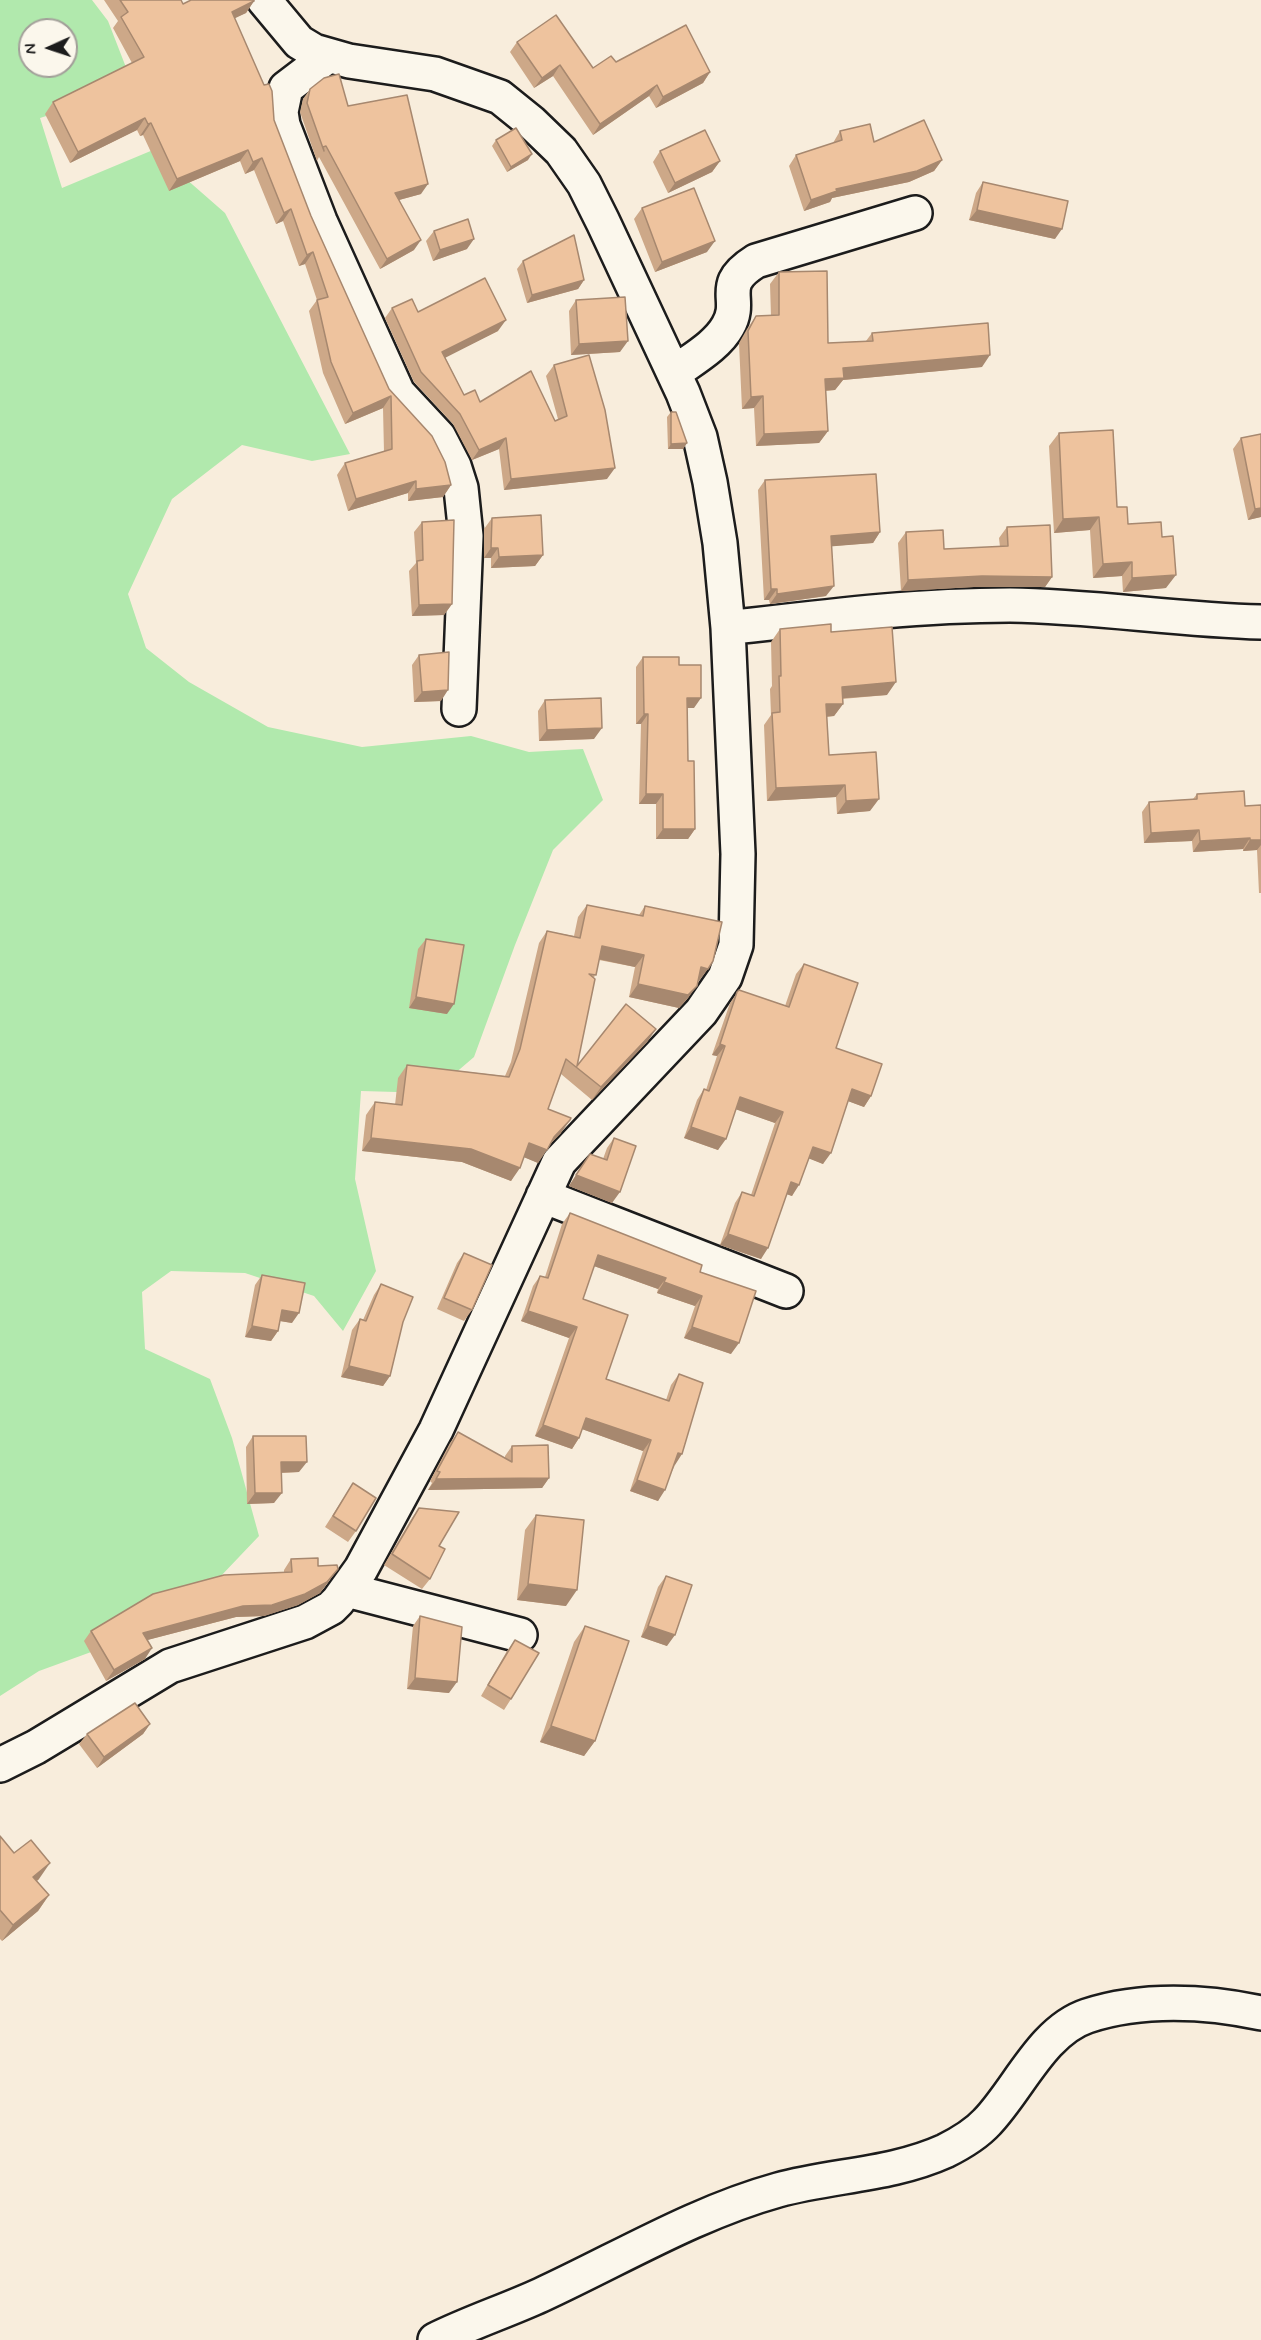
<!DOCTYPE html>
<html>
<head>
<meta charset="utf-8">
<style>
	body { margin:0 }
	#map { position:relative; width:1261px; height:2340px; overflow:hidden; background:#f8eddc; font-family:Mynerve,sans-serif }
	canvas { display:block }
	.north { position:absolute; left:18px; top:18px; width:60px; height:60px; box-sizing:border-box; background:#fbf7ec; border:2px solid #a29f99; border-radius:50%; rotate:267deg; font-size:16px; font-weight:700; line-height:24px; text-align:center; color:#1c1c1c }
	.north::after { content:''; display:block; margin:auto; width:21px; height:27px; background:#1c1c1c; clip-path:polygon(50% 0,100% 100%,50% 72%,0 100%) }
</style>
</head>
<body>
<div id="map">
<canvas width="1261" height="2340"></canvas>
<div class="north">N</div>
</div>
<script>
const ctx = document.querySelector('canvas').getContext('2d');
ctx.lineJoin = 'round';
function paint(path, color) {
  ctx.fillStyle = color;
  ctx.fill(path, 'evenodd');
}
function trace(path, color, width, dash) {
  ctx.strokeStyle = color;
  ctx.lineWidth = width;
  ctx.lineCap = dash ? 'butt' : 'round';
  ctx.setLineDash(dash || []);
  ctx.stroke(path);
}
const green = new Path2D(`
	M0,0H92L108,21L134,88L40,118L62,188L153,150L225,213L350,454L312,461L242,445L172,499L128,594L146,648L189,682L268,727L362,747L471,736L529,752L583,749L603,800L553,850L515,945L474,1057L432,1093L361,1091L355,1179L376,1271L343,1331L314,1296L245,1273L171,1271L142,1292L145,1349L210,1379L232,1438L259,1536L179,1620L39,1671L0,1696ZM30,30H66V66H30Z`);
const minor = new Path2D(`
	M328,56L286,88L281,112L283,125L320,221L398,393L439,437L454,466L461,488L466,536L459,709
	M674,373C691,360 717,346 728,326C744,298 716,286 756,261L915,213
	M728,628C822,617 915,605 1010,605C1094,606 1177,620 1261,622
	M543,1196L786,1291
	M347,1590L520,1635
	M0,1765L36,1747L170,1666L305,1622L331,1608L338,1601L361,1569L436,1430L559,1162L701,1012L725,977L736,945L738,854L728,628L720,543L710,482L700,437L683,393L603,222L584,184L561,151L531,122L500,97L435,74L349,61L314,51L299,42L264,0
	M435,2340C469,2323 506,2311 541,2295C619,2259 695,2213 778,2190C833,2175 892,2175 945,2151C959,2144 976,2134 987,2122C1018,2090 1042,2031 1087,2016C1141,1998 1206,2001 1261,2013`);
const wall = new Path2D(`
	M104,0H181L183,4L254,1L246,13L234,18L311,216L389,389L451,485L443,497L408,501V493L348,511L337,475L345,463L384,452L383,408L345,424L323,373L309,311L317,300L305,264L299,266L283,221L276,224L254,170L245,174L240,161L169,191L143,135L140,136L137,130L70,163L45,114L53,102L132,63L113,28L118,21Z
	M517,42L593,68L616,62L710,72L703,83L656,108L649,96L593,135L553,76L534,88L510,52Z
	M310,89L348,106L421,194L399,200L414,250L380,269L319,157L317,161L300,112L303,99Z
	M840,131L874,142L942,160L934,171L909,182L832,198L830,202L804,211L789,166L796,155L833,143Z
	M496,140L528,160L507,172L492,146Z
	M660,151L720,161L712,172L668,193L653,162Z
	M983,182L1055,239L969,220L976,193Z
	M642,208L707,252L655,272L634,219Z
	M434,231L467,249L433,261L426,241Z
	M523,261L584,280L578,289L527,303L517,269Z
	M779,272L828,343L866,341L872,333L982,367L843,380L835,390L826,391L828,431L819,443L756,446L754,408L742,409L739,343L747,329L756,316H771L770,284Z
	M576,300L620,352L571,355L569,311Z
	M392,308L418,312L498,331L445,357L464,395L480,402L555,421L558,419L546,376L554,365L607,479L504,490L499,449L472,460L453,424L414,382L385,318Z
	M671,412L687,443L683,449H668L667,417Z
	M1059,433L1128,524L1166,588L1123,592L1122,576L1093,578L1090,530L1054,533L1049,446Z
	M1241,438L1261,517L1248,520L1233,449Z
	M765,480L880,532L873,543L832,546L826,596L770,604L769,600H764L758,490Z
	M492,518L543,555L535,566L491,568V558H484V529Z
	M422,522L452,604L444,615L412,616L409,571L416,563L414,532Z
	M1007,527L1052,577L1045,587H974L901,591L898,543L906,532L944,549L1000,547L999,538Z
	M780,629L831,632L887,695L842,699L843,704L834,716L827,717L829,755L870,811L837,814L836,797L767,801L764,725L771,715L770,689L772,686L771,642Z
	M419,655L441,701L414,702L412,665Z
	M643,657L679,665L694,708H687L688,761L695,829L688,839H656V804H639L641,724H636V667Z
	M545,700L594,739L539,741L538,711Z
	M1197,794L1245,806L1261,805V893H1259L1257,850L1243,851V849L1193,852L1192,841L1144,843L1142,812L1149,802L1193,799Z
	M587,905L639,915L645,906L699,981H698L688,998L679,1008L629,997L635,967L599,960L594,978L577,1066L648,1041L592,1100L561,1074L548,1109L561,1133L550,1144L538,1163L524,1157L511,1181L462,1162L362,1151L366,1115L375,1102L395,1105L398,1078L407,1065L505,1076L511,1062L539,943L547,931L574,936L578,917Z
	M426,939L447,1014L409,1008L418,949Z
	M804,964L836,1048L871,1096L864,1107L848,1101L823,1164L809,1158L792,1196L787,1194L761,1259L720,1245L735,1203L742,1192L751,1195L775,1123L736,1109L718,1150L684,1138L697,1100L704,1089L706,1090L717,1056L712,1055L730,1003L739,990L785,1006L796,974Z
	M614,1138L612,1203L569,1186L590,1154L603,1159L607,1148Z
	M570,1213L700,1272L731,1354L684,1338L695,1306L657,1293L658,1289L594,1266L583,1299L606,1379L666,1400L671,1385L679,1374L675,1465L658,1501L630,1491L643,1451L582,1429L579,1438L572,1449L535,1436L569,1338L521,1321L533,1286L540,1276L545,1277L562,1224Z
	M464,1253L472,1310L464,1321L437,1309L457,1263Z
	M262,1275L292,1323L280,1321L278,1331L271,1341L245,1337L255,1285Z
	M381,1284L403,1322L390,1376L383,1386L341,1377L352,1330L360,1319L363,1320L374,1295Z
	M458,1432L505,1458V1456L512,1446L549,1478L542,1488L428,1490L432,1483L430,1481L450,1443Z
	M253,1436L299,1472L281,1473L274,1503L247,1504L246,1447Z
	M353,1483L356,1531L348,1542L325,1527Z
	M419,1508L439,1546L430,1579L422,1589L384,1565L412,1518Z
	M536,1515L566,1606L517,1600L525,1530Z
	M291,1559L318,1566L330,1580L320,1593L298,1605L264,1616L236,1617L147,1640L145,1659L106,1681L84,1641L91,1631L284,1573V1570Z
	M666,1576L667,1646L641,1637L658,1587Z
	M420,1616L449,1693L407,1689L413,1626Z
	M585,1626L595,1741L584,1756L540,1742L574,1642Z
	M515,1640L511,1699L504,1710L481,1696L507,1651Z
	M150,1724L143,1734L97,1768L79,1744L87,1734Z
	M0,1836L14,1853L39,1879L37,1881L49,1895L38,1911L2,1941L0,1939Z`);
const shadedWall = new Path2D(`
	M254,1L246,13L223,24L232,12Z
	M560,65L553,76L534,88L542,78Z
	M710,72L703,83L656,108L663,97Z
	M657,85L649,96L593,135L600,124Z
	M145,118L137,130L70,163L78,152Z
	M151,123L143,135L140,136L148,124Z
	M248,150L240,161L169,191L177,179Z
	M532,154L528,160L507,172L511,167Z
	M262,158L254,170L245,174L253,162Z
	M942,160L934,171L909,182L832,198L830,202L804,211L811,200L836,189Z
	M720,161L712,172L668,193L675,183Z
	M428,184L421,194L388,203L395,193Z
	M291,209L283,221L276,224L284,213Z
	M977,210L1062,229L1055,239L969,220Z
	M474,239L467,249L433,261L440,250Z
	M421,240L414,250L380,269L387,259Z
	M715,241L707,252L655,272L662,262Z
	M313,252L305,264L299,266L307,255Z
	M584,280L578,289L527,303L532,295Z
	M506,320L498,331L435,363L442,352Z
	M628,341L620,352L571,355L579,344Z
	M990,355L982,367L843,380L835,390L817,391L825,379L843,368Z
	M391,396L383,408L345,424L353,413Z
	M763,396L754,408L742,409L751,397Z
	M828,431L819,443L756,446L764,434Z
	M506,438L499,449L472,460L479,450Z
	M687,443L683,449H668L671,444Z
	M615,468L607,479L504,490L511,479Z
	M416,481L408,493L348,511L356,499Z
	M451,485L443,497L408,501L416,489Z
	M1261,508V517L1248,520L1255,509Z
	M1099,517L1090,530L1054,533L1063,519Z
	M880,532L873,543L824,547L831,536Z
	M491,548H498L491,558H484Z
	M543,555L535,566L491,568L499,557Z
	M1132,562L1122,576L1093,578L1103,564Z
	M1176,575L1166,588L1123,592L1132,578Z
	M982,576L1052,577L1045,587H974L901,591L908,580Z
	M834,586L826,596L770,604L777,594Z
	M771,589H777L769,600H764Z
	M452,604L444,615L412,616L419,605Z
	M896,682L887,695L833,699L842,687Z
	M448,690L441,701L414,702L422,692Z
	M687,698H701L694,708H680Z
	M826,704H843L834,716L818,717Z
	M644,714H648L641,724H636Z
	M602,728L594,739L539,741L547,730Z
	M845,785L836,797L767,801L776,788Z
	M646,794H663L656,804H639Z
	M879,799L870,811L837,814L846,801Z
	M663,829H695L688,839H656Z
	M1199,830L1192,841L1144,843L1151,833Z
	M1250,838L1243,849L1193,852L1200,841Z
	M1250,840H1261V845L1257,850L1243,851Z
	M602,946L644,955L635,967L593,958Z
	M701,967L708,969L699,981L692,980Z
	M638,984L697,986L688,998L679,1008L629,997Z
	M416,997L454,1004L447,1014L409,1008Z
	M656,1029L648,1041L592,1100L601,1087Z
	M720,1044L725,1046L717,1056L712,1055Z
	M852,1089L871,1096L864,1107L845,1100Z
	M740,1097L783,1112L775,1123L732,1108Z
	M570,1120L561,1133L545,1149L554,1137Z
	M691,1127L726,1139L718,1150L684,1138Z
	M371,1138L471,1149L520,1168L511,1181L462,1162L362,1151Z
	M529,1143L547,1150L538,1163L521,1156Z
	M813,1147L831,1153L823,1164L805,1157Z
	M576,1175L620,1192L612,1203L569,1186Z
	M791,1182L799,1185L792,1196L783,1193Z
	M728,1234L768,1248L761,1259L720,1245Z
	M598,1255L666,1278L658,1289L591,1265Z
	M664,1282L702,1296L695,1306L657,1293Z
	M282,1310L299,1313L292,1323L274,1320Z
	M528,1311L577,1327L569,1338L521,1321Z
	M252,1326L278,1331L271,1341L245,1337Z
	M692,1327L739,1343L731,1354L684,1338Z
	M349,1366L390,1376L383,1386L341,1377Z
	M586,1418L651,1440L643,1451L579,1428Z
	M543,1425L579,1438L572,1449L535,1436Z
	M678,1453L682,1454L675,1465L671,1463Z
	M281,1462H307L299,1472L274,1473Z
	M549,1478L542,1488L428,1490L436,1479Z
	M637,1480L665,1490L658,1501L630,1491Z
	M255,1493H282L274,1503L247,1504Z
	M338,1569L320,1593L298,1605L264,1616L236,1617L136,1643L143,1633Z
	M528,1584L577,1590L566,1606L517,1600Z
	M648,1626L675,1635L667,1646L641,1637Z
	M152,1648L145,1659L106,1681L114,1670Z
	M415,1678L457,1682L449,1693L407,1689Z
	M150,1724L143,1734L97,1768L104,1757Z
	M551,1726L595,1741L584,1756L540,1742Z
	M50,1863L39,1879L22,1893L33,1877Z
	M49,1895L38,1911L2,1941L13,1925Z`);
const building = new Path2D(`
	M120,0H181L183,4L191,0H254V1L232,12L264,85L269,84L272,91L274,120L311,216L389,389L432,436L445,462L451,485L416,489V481L356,499L345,463L392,449L391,396L353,413L331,362L317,300L328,297L313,252L307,255L291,209L284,213L262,158L253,162L248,150L177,179L151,123L148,124L145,118L78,152L53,102L144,57L121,17L128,12Z
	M556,15L593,68L611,56L616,62L686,25L710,72L663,97L657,85L600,124L560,65L542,78L517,42Z
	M339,74L348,106L407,95L428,184L395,193L421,240L387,259L326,146L323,147L324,151L307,103L310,89L324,78Z
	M924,120L942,160L917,171L836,189L837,191L811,200L796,155L842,140L840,131L870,124L874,142Z
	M516,128L532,154L511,167L496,140Z
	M705,130L720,161L675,183L660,151Z
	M983,182L1068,201L1062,229L977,210Z
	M694,188L715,241L662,262L642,208Z
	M468,219L474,239L440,250L434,231Z
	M574,235L584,280L532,295L523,261Z
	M827,271L828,343L873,341L872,333L988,323L990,355L843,368L844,378L825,379L828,431L764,434L763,396L751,397L748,331L756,316L779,315V272Z
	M485,278L506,320L442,352L464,395L475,390L480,402L531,371L555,421L567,416L554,365L589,355L605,410L615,468L511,479L506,438L479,450L460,414L421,372L392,308L412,299L418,312Z
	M625,297L628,341L579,344L576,300Z
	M671,412H676L687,443L671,444Z
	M1113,430L1117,507H1127L1128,524L1161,522L1162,537L1173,536L1176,575L1132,578V562L1103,564L1099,517L1063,519L1059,433Z
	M1261,434V508L1255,509L1241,438Z
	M876,474L880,532L831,536L834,586L777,594V589H771L765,480Z
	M541,515L543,555L499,557L498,548H491L492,518Z
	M454,520L452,604L419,605L417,561L423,560L422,522Z
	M1050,525L1052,577L982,576L908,580L906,532L943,530L944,549L1008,546L1007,527Z
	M831,624V632L892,627L896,682L842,687L843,704H826L829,755L876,752L879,799L846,801L845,785L776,788L772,713L780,712L779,676H781L780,629Z
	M449,652L448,690L422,692L419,655Z
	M643,657H679V665H701V698H687L688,761H694L695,829H663V794H646L648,714H644Z
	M601,698L602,728L547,730L545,700Z
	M1244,791L1245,806L1261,805V840H1250V838L1200,841L1199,830L1151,833L1149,802L1197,799V794Z
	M587,905L643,916L645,906L722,922L713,961L708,969L701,967L697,986L688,995L638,984L644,955L602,946L596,975L589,974L595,979L577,1066L626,1004L656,1029L601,1087L566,1059L548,1109L571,1118L570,1120L554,1137L547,1150L529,1143L520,1168L471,1149L371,1138L375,1102L402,1105L407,1065L509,1077L520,1049L547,931L580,938Z
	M426,939L464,945L454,1004L416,997Z
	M804,964L858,983L836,1048L882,1064L871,1096L852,1089L831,1153L813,1147L799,1185L791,1182L768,1248L728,1234L742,1192L754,1196L783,1112L740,1097L726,1139L691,1127L704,1089L709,1091L725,1046L720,1044L737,992L739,990L789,1007Z
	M614,1138L636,1146L620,1192L576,1175L590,1154L607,1160Z
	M570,1213L702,1265L700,1272L756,1291L739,1343L692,1327L702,1296L664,1282L666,1278L598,1255L583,1299L628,1315L606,1379L669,1401L679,1374L703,1383L682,1454L678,1453L665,1490L637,1480L651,1440L586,1418L579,1438L543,1425L577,1327L528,1311L540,1276L548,1278Z
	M464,1253L492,1265L472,1310L444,1298Z
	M262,1275L305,1283L299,1313L282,1310L278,1331L252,1326Z
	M381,1284L413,1297L403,1322L390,1376L349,1366L360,1319L366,1321Z
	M458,1432L512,1462V1446L548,1445L549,1478L436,1479L440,1472L437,1471Z
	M253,1436H306L307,1462H281L282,1493H255Z
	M353,1483L376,1498L356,1531L333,1516Z
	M419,1508L459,1512L439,1546L445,1549L430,1579L392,1554Z
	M536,1515L584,1520L577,1590L528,1584Z
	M318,1558V1566L337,1565L338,1569L327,1582L305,1594L272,1605L243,1606L143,1633L152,1648L114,1670L91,1631L153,1594L224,1575L292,1572L291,1559Z
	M666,1576L692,1585L675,1635L648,1626Z
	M420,1616L462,1627L457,1682L415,1678Z
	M585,1626L629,1641L595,1741L551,1726Z
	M515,1640L539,1653L511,1699L488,1685Z
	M135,1703L150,1724L104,1757L87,1734Z
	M0,1836L14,1853L31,1840L50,1863L33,1877L49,1895L13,1925L0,1910Z`);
paint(green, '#b1e9ad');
trace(minor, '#1c1c1c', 38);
trace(minor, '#fbf7ec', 33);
paint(wall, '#cda888');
paint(shadedWall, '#a7886f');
paint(building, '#eec39e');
trace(building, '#a7886f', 1.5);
</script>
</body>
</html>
